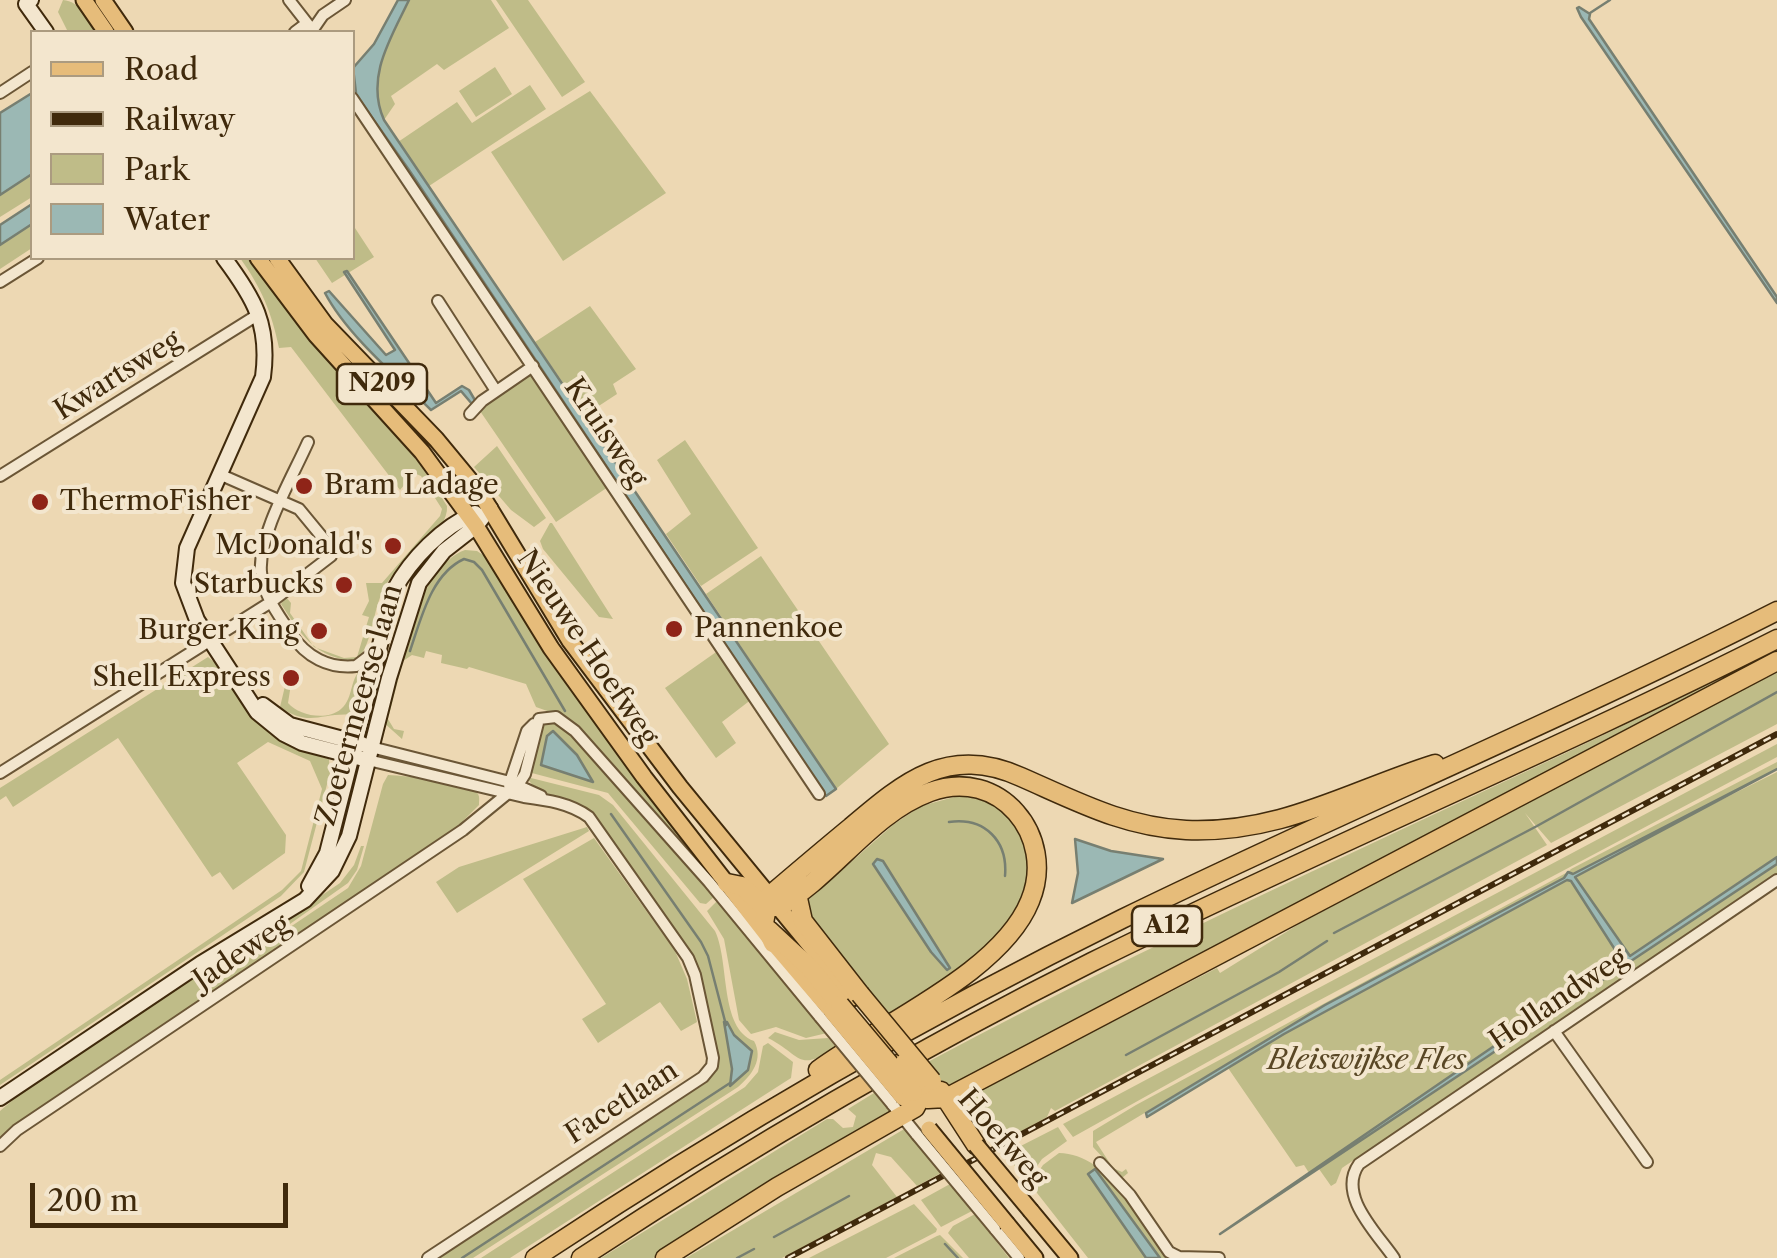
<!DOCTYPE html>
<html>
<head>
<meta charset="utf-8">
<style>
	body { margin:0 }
	#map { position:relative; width:1777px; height:1258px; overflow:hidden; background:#edd8b3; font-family:"Libre Caslon Text",serif }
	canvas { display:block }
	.legend { position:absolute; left:30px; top:30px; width:325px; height:230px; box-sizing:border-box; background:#f3e6ce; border:2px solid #ab9b80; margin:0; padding:12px 18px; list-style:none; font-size:30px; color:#402a0c }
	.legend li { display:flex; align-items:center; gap:20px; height:50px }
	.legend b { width:50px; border:2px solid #ab9b80 }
	.scale { position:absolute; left:30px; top:1183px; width:258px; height:45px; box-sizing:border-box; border:5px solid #402a0c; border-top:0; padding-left:12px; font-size:30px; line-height:35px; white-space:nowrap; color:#402a0c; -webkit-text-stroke:8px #f3e6ce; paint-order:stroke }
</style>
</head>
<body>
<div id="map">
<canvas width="1777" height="1258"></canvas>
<ul class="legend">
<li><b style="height:12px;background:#e6bc7a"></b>Road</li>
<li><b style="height:12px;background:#402a0c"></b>Railway</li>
<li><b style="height:28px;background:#bfbc88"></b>Park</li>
<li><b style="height:28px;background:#9bb8b4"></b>Water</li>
</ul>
<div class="scale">200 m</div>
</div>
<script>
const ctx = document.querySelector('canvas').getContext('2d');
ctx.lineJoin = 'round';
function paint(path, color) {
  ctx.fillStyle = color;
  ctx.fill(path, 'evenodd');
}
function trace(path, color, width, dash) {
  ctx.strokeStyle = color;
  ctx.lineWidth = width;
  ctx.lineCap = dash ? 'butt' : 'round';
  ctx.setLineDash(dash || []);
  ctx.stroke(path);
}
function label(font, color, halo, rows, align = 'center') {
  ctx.font = font + ' "Libre Caslon Text",serif';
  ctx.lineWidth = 8;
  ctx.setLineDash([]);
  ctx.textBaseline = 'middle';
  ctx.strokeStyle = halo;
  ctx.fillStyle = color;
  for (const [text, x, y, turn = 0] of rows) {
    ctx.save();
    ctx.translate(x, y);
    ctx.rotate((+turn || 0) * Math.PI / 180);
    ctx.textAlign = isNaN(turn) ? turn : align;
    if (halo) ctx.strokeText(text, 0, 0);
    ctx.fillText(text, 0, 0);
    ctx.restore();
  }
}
const green = new Path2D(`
	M63,0C80,1 88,20 97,32H68L58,12Z
	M409,0H491L509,28L444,70L437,64L391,96L395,104L384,120C365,77 391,38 409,0Z
	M496,0H528L585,82L562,97Z
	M495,67L512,94L476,117L459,91Z
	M530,85L546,109L429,186L398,142L457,102L472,123Z
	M590,91L666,193L563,261L491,152Z
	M32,174V197L0,217V195Z
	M32,224V248L0,269V245Z
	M353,225L374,257L332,283L315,258H352Z
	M240,258H252L297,324L371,405L423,468L447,506C449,532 405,559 389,580C371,605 376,639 356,662H341V659C310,651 298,630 281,604L286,597L291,603L290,613L314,647L344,658L357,657L369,617L362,615L369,601L366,583H382L440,516L442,509L421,476L414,473L400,490L291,347L279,348C272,313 261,287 240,258Z
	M590,306L636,369L613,384L617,394L585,415L535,342Z
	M528,373L608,487L556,522L480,411L485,403Z
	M685,440L758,548L701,586L666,534L691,514L657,460Z
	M497,446L546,518L534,527L511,510L474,467Z
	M550,523H552L613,619L599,617L543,549L540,541Z
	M465,550L477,551L489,559L557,669L714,881L567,718L536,707L526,684L469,667L467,669L441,663L442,655L426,651L424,658L412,655L403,661L388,719L394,729L404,731L402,739L383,722C393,676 417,567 465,550Z
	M761,556L889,744L836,789L706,594Z
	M719,650L752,699L722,722L736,743L716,758L665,688Z
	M1777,651V655L946,1092L924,1064C1203,914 1494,792 1777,651Z
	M208,657C221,666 228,681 237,694C263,736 282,746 329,759L330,773L304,872L281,896L0,1085V1080L282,890L301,871L322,789L310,761L268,742L237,763L286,835L285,853L233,890L220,872L212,877L118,738L13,807L6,796L0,800V788Z
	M365,666L353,715C321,712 310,728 280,707L286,682L291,684L288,703C299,716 327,721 341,709C355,697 348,677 365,666Z
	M1777,671V724L1551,843L1525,813L1547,845L1055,1111L1051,1108L1047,1117L997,1145L971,1100L974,1093L1217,968L1220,973L1299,924Z
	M547,723L560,724L579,742L715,896L706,904L700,903L608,793L528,772L539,730Z
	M1777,744V757L1301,1010L1073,1137L1063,1124Z
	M1777,762V769L1645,838L1777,772V875L1342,1168L1336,1183L1331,1186L1319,1169L1341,1152L1309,1173L1304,1165L1296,1167L1228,1068L1269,1041L1573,876L1568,872L1571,869Z
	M388,775C407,776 457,781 473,790C481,794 479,798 479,805L463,821L464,824L0,1137V1111L15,1098L187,982L262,946L348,888L361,866L383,784Z
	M527,777L599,795L613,805L715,931C730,963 719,1028 754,1041C764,1059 752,1075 738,1087L473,1258H437L709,1078L717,1068L691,956L680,937L593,815C575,799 537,799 527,777Z
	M958,796C985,798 1008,809 1021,834C1061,916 942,981 887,1016L806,911L807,901L894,824L921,806ZM875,863L947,961L949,967L947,970L931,952L874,865Z
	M587,827L589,831L457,913L436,882L459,867Z
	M594,838L675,951L687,979L697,1022L681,1031L660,1002L598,1043L582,1019L606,1004L523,879Z
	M361,846H364L357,870L348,883L273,936L269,931L340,883L354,865Z
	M1566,873L1564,878L1325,1005L1096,1142L1113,1168L1122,1172L1126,1169L1128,1173L1122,1178L1093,1147V1131L1136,1105Z
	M718,900L827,1033L806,1038L776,1027L751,1034L739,1020L724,939L707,911Z
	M775,1032L799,1040L828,1038L836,1047C797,1073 803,1056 768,1038Z
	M768,1043L793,1062L791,1078L510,1258H481L745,1087L758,1072L763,1046Z
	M874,1093L892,1113L653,1258H601L827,1119H833L843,1128L853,1127L856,1116L848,1109Z
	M1058,1127L1067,1141L1042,1159L1027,1181L1005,1154Z
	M906,1128L941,1173L917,1186L891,1157L876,1153L872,1165L897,1197L782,1258H686Z
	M1059,1153C1110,1154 1143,1221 1170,1258H1160L1095,1169L1088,1174L1146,1258H1088L1030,1184L1043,1165Z
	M950,1184L972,1211L941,1227L921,1200Z
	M914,1204L937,1229L936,1232L886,1258H809Z
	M975,1214L1009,1258H969L948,1233L953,1226Z
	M940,1235L963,1258H894L937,1236Z`);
const water = new Path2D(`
	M398,0H409C391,38 365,77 384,120L836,789L826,796L409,170L361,102L353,109L352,97L356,93L353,68L374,44Z
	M1579,7L1590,14L1589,19L1777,297V303L1581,17L1577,8Z
	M32,93V174L0,195V113Z
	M32,204V224L0,245V225Z
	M347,271L436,403L462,386L469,390L476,402L472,404L461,391L431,410C397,377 347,335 325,293L329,291L386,355L395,350L344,272Z
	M553,731L577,755L593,782L541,765L547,736Z
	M1777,769L1575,877L1630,956L1777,857V864L1220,1234L1621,959L1571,881L1567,880L1284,1034L1147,1117L1146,1113L1325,1005L1564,878L1568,872L1573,874Z
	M1075,839L1111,851L1163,859L1072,903L1078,873Z
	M877,859L883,861L950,968L947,970L931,952L873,864Z
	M727,1022L734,1035L752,1051L748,1070L730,1086L732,1069L724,1022Z
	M1095,1169L1160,1258H1146L1088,1174Z`);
const stream = new Path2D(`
	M1590,13L1610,0
	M410,651C421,619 431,574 464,559L474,562L482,570L565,711
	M611,814L701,942L708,956L726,1025
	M949,822C985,817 1008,841 1005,876
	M1334,933L1537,826L1777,692
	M1126,1055L1279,972L1327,941
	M774,1237L849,1196
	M945,1244L958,1258
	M462,1258L730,1083
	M737,1258L754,1249`);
const street = new Path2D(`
	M289,0L314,32
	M314,28L323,15L345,0
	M295,32L307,23
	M0,93L32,72
	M352,98L819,794
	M0,282L38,258
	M438,301L496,391
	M470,414L482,401L533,366
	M308,442C293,476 258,535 261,572C263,595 279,615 291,634C306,657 329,669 356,666L377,650
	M0,476L259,314
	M539,719L556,717L575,731L709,882L820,1017
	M371,747L510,782L541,796
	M368,760L524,797C547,800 570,803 589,817L688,958L695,975L713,1058L712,1066L703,1077L428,1258
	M0,773L271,602L331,556L332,549L299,509L219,474
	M509,785L527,731L534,724
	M1554,1031L1647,1162
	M892,1104L917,1135
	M0,1146L17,1130L463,830L518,785L525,774L539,719
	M1100,1163L1130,1195L1169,1252L1179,1257L1219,1258
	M995,1229L1019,1258
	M1394,1258C1376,1232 1337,1195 1359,1164L1777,880`);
const secondary = new Path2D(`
	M31,0L26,4L46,32
	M224,258C254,298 270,325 263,377L187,548L183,583L197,620L257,712L284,734L302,743L368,760
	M263,705L290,725L362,744
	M309,886L327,853L394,590C411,559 442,527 475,513
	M0,1098L200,964L305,900L332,871L349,836L389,678L419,583L444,551L476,526L490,508`);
const primary = new Path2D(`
	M84,0L106,32
	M103,0L125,32
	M258,258L316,335L422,452L476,526L551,648L644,777L773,943L831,1011
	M277,258L325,324L436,439L479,491L570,641L680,787L853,998
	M1031,1211L1070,1258
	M1007,1224L1035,1258`);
const highway = new Path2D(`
	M727,883L742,886L764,907H778C833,877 870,814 930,792C999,766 1057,836 1030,901C1001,973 880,1024 818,1070
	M797,894L803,921L860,994
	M769,930L810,968L840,1005
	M773,943L764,923L769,896C796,873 823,850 851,827C904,782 948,744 1021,777C1076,801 1124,827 1186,830C1281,834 1349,791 1435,764
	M941,1091L976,1145
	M913,1092L928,1099L946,1098L1777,661
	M535,1258C723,1133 919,1019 1122,919C1339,813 1562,720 1777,611
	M581,1258C745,1150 916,1050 1092,962C1318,850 1551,753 1777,639
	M665,1258L777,1187L915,1108L925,1089`);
const rail = new Path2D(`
	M788,1258L1777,734`);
const streetBridge = new Path2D(`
	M820,1017L892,1104
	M917,1135L995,1229`);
const primaryBridge = new Path2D(`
	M831,1011L903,1098
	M903,1062L923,1087
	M929,1129L1007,1224
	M976,1145L1031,1211`);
const highwayBridge = new Path2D(`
	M860,994L932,1081
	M840,1005L913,1092`);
const markers = [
	[304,486,10,"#8f2418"],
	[40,502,10,"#8f2418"],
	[393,546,10,"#8f2418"],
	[344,585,10,"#8f2418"],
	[674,629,10,"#8f2418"],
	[319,631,10,"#8f2418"],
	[291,678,10,"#8f2418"]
];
const shields = [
	[382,384,90],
	[1167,926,70]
];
const shieldNames = [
	["N209",382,384],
	["A12",1167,926]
];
const streetNames = [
	["Kwartsweg",118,376,-32],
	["Kruisweg",605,433,56],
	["Nieuwe Hoefweg",587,648,56],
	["Zoetermeerse laan",360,705,-74],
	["Jadeweg",242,953,-34],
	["Hollandweg",1559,1000,-34],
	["Facetlaan",622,1103,-33],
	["Hoefweg",1002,1139,49]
];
const poiNames = [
	["Bram Ladage",324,486,"left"],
	["ThermoFisher",60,502,"left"],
	["McDonald's",373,546],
	["Starbucks",324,585],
	["Pannenkoe",694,629,"left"],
	["Burger King",299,631],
	["Shell Express",271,678]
];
const parkNames = [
	["Bleiswijkse Fles",1367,1061]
];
paint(green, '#bfbc88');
paint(water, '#9bb8b4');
trace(water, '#777f71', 2.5);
trace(stream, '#777f71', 2.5);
trace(street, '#6b5636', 14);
trace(secondary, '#402a0c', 18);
trace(primary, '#402a0c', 19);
trace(highway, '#402a0c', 21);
trace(street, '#f3e6ce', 10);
trace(secondary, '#f3e6ce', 14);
trace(primary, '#e6bc7a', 15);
trace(highway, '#e6bc7a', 18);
trace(rail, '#402a0c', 6);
trace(rail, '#f3e6ce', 2.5, [8]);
trace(streetBridge, '#6b5636', 14, []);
trace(primaryBridge, '#402a0c', 19, []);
trace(highwayBridge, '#402a0c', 21, []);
trace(streetBridge, '#f3e6ce', 10);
trace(primaryBridge, '#e6bc7a', 15);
trace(highwayBridge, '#e6bc7a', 18);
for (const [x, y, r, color] of markers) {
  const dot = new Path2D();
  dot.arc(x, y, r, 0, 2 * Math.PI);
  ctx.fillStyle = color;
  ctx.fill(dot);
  trace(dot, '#f3e6ce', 4);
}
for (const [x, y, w] of shields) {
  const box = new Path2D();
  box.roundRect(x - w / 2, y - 20, w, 40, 8);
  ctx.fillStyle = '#f3e6ce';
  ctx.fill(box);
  trace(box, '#402a0c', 2.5);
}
label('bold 25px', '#402a0c', null, shieldNames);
label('28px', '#402a0c', '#f3e6ce', streetNames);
label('28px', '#402a0c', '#f3e6ce', poiNames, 'right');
label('italic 28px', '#594725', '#f3e6ce', parkNames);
</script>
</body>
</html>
